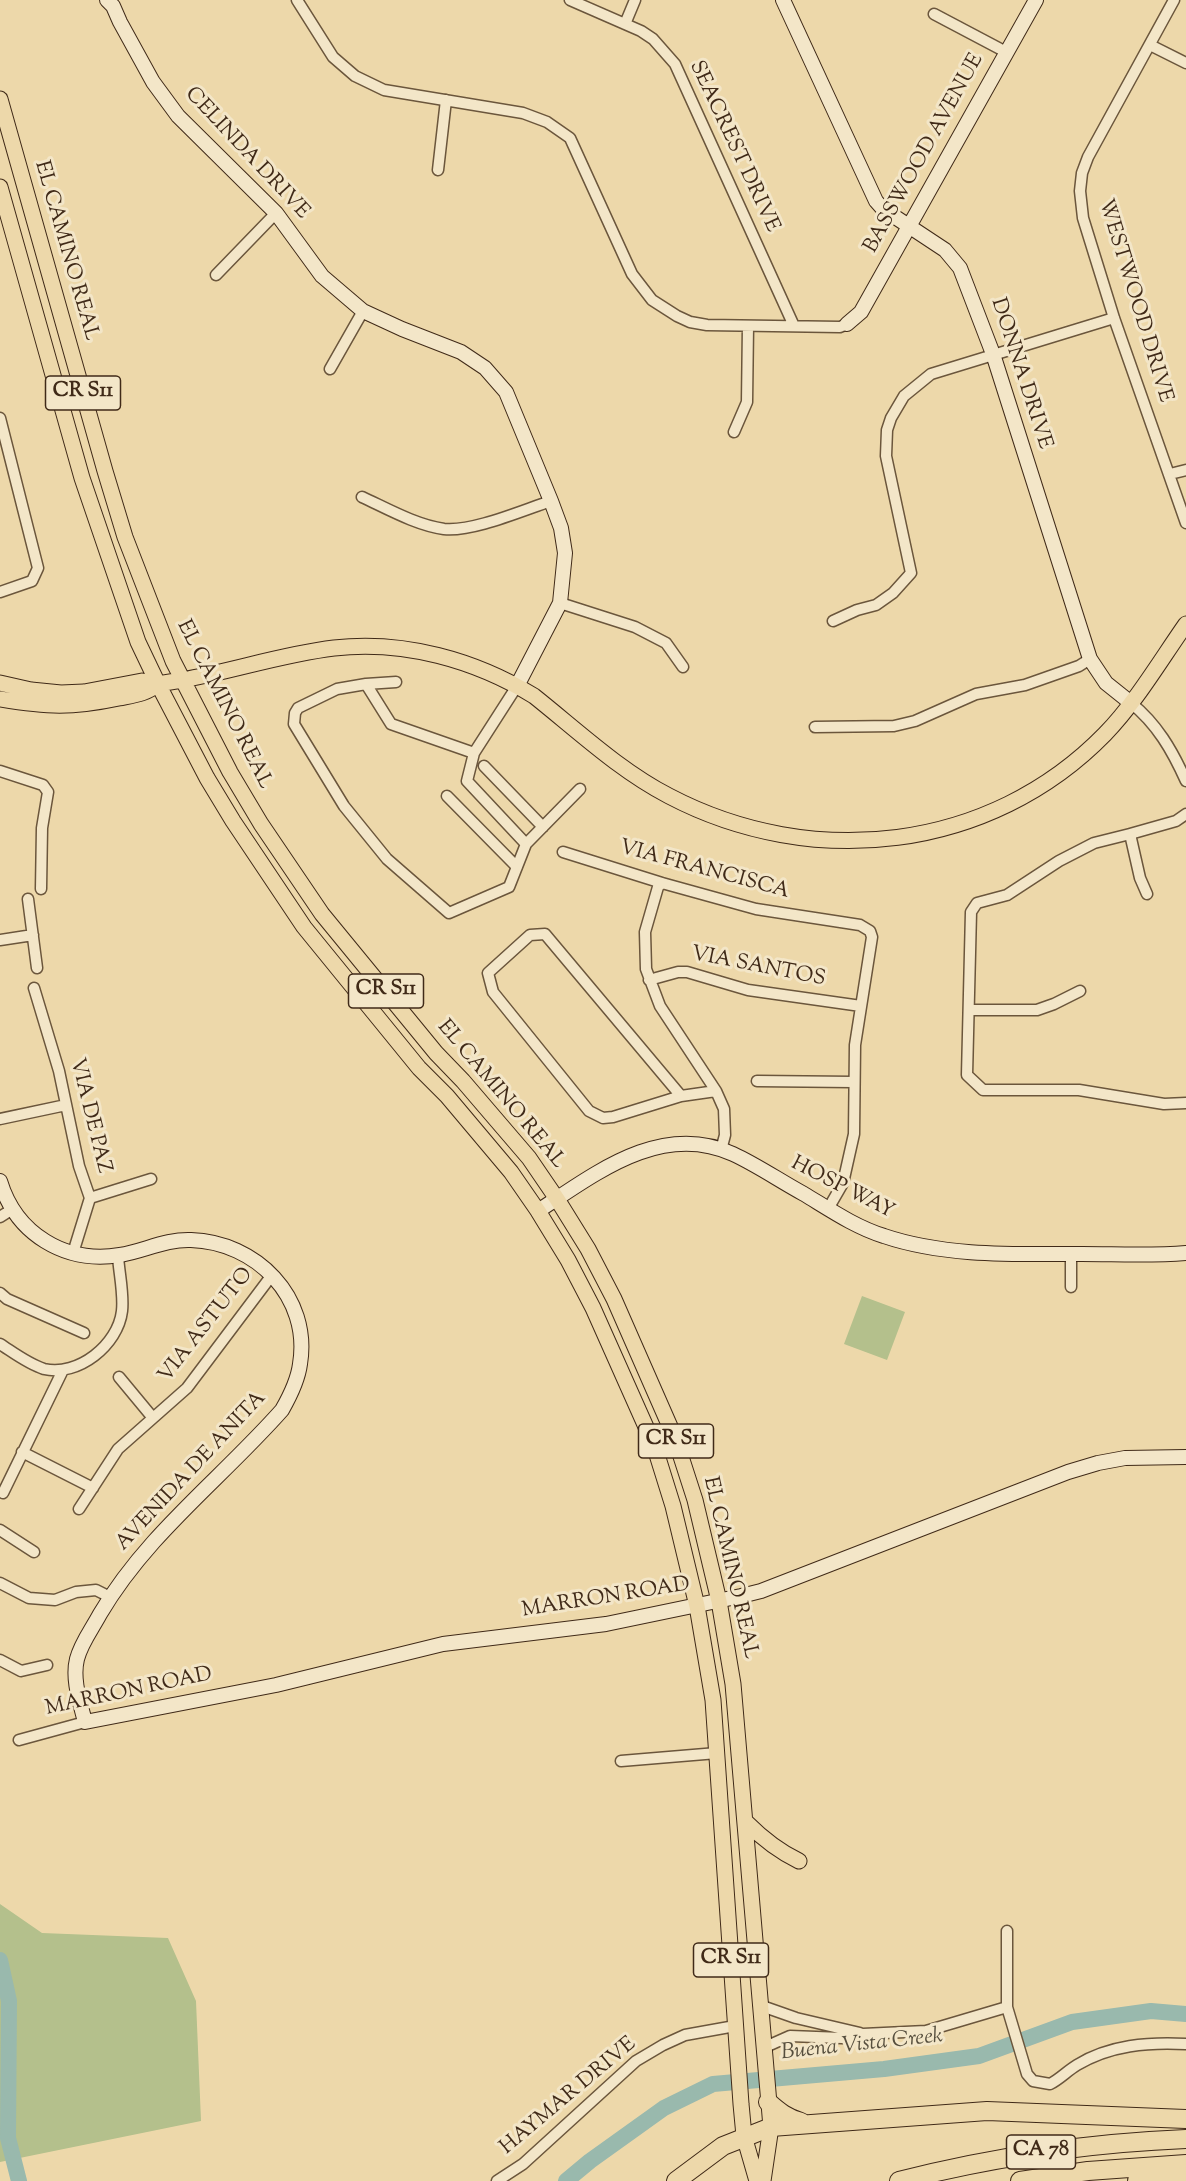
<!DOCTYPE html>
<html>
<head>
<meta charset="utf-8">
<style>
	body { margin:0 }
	canvas { display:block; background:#edd8aa }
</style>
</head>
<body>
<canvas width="1186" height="2181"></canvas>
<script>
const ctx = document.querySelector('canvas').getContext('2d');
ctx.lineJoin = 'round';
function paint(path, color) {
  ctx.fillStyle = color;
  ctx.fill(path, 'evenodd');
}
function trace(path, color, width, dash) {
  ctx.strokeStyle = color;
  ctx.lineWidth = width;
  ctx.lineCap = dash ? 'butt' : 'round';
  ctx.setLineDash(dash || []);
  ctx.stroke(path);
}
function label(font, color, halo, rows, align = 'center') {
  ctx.font = font + ' "Sorts Mill Goudy",serif';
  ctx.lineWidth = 6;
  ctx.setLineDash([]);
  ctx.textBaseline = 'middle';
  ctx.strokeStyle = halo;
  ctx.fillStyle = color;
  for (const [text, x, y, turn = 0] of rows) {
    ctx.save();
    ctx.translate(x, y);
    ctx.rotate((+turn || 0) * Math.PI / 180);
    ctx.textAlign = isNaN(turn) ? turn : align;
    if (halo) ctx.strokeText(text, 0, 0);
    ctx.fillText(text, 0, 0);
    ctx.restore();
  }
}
const green = new Path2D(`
	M862,1296L905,1312L887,1360L844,1344Z
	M0,1904L42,1933L168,1938L196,2001L201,2121L0,2162Z`);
const river = new Path2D(`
	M0,1960L9,2001L8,2138L19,2181
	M566,2181L590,2161L664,2108L713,2084L884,2069L979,2056L1072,2022L1151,2011L1186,2014`);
const street = new Path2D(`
	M297,0L333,57L355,76L384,90L523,113L547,122L570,138L632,274L652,300L677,316L690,322L707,325L840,327L847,324
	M570,0L641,31L653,39L675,64L794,326
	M1174,0L1088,157L1082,173L1080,191L1083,218L1114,318L1186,523
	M934,14L1006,52
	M625,24L635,0
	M1150,45L1186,63
	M438,170L446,100
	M216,275L276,213
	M330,369L363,311
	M0,418L38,568L32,581L0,592
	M734,432L747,402L748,326
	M1170,474L1186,470
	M362,497C388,509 416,525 444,529C473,532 523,510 551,501
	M560,603L635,627L666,643L683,667
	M833,621L857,610L876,605L893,593L911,573L886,456L887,430L891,418L904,396L931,374L1114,318
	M396,682L366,684L337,689L298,708L295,713L294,724L344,806L387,859L449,913L509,887L526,844L580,789
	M366,684L391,724L474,753L517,686
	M1131,703C1157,724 1172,750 1186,781
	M815,727L894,726L915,721L976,694L1025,685L1079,666L1090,659
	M474,753L467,781L526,844
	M484,766L543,827
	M0,771L43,785L48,792L42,828L41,889
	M447,796L517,867
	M1130,834L1094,843L1059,861L1007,895L977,903L971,912L967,1075L983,1090H1079L1164,1104L1186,1103
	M563,852L662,883L756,909L860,925L870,931L872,937L855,1045L854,1134L843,1183L828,1209
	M662,883L658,887L645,932L646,969L660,1006L716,1091L724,1109L725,1135L721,1150
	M1147,894L1140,878L1130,834L1176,821L1186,814
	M28,899L37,968
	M545,934L681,1096L613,1117L603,1118L589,1111L493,992L488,973L530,935Z
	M0,940L33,935
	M649,980L678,972H687L748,990L861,1006
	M34,988L59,1071L79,1166L90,1198L73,1253
	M969,1010H1037L1054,1004L1080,991
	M757,1081L853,1082
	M681,1096L716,1091
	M0,1119L66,1105
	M90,1198L151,1179
	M0,1217L11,1210
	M1071,1287V1254
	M0,1293L7,1299L84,1333
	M0,1344C14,1353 28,1364 44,1369C78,1377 118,1345 122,1311C124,1294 119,1273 118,1256
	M119,1377L153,1418
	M22,1452L93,1488
	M3,1493L63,1370
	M79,1509L118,1449L187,1388L272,1275
	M0,1530L34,1552
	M0,1583L29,1598L55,1600L76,1592L96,1590L110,1597
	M0,1660L21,1671L47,1665
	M19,1740L85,1722
	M621,1761L717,1753
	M1007,1931V2007L1027,2074L1033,2081L1050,2084C1060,2079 1067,2071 1077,2065C1110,2045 1148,2042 1186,2044
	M759,2005L796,2018L860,2033
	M763,2048L790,2036L842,2038L863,2034L926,2031L1007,2007
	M497,2181L523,2164L636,2061L663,2045L685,2035L735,2026`);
const secondary = new Path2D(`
	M107,0L113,6L120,22L153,82L178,116L276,213L322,276L363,311L402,329L461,352L485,368L506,392L551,501L561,528L565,553L560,603L517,686
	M783,0L876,201L883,209L945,250L960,268L993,354L1090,659L1106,683L1131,703
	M847,324L861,312L1036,0
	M0,1181C16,1234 65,1264 120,1255C144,1251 166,1239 191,1240C256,1242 311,1297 300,1364C298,1380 290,1396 282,1410C221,1479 147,1534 100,1614C92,1629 81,1643 77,1659C72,1679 80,1702 85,1722L276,1685L443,1644L606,1624L741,1596L761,1591L1068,1472L1098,1463L1125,1458L1186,1457
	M538,1211C595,1174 661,1121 733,1154C757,1165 780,1181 804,1194C829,1209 855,1227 884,1236C946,1257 1017,1254 1082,1254C1116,1254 1152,1256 1186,1253`);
const primary = new Path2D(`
	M0,99L105,471L125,537L173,661L230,772L261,824L322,914L436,1053L463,1081L529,1158L557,1199L588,1249L614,1299L675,1438L695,1500L719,1601L733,1684L771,2127L763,2181
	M0,187L82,478L138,642L158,684L207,778L233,821L304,927L419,1068L447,1096L511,1172L538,1211L568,1260L593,1308L654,1445L673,1506L697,1606L713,1700L741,2104L744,2136L757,2181
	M0,683L31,690L61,693L84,692L142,681L158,684L182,680C233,671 283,654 334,648C404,640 475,660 534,696C578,731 619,770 669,796C812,871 990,852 1105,734C1136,702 1160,661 1186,624
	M0,699C47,707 72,708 119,698C134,695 146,694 158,684
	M746,1822C763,1839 778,1851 799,1861`);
const highway = new Path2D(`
	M768,2102C779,2112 787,2118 801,2122
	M676,2181L723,2146L771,2127L987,2111L1186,2119
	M899,2181C993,2157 1089,2143 1186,2139
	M1020,2181L1088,2171L1186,2164
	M1137,2181L1186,2175`);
const shields = [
	[83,393,75],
	[386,991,75],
	[676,1441,75],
	[731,1960,75],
	[1041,2152,69]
];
const shieldNames = [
	["CR S11",83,393],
	["CR S11",386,991],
	["CR S11",676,1441],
	["CR S11",731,1960],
	["CA 78",1041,2152]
];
const streetNames = [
	["SEACREST DRIVE",733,147,65],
	["CELINDA DRIVE",246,154,47],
	["BASSWOOD AVENUE",925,154,-61],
	["EL CAMINO REAL",65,251,74],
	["WESTWOOD DRIVE",1134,301,73],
	["DONNA DRIVE",1020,374,72],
	["EL CAMINO REAL",223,705,63],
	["VIA FRANCISCA",704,871,15],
	["VIA SANTOS",758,968,11],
	["EL CAMINO REAL",500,1095,50],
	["VIA DE PAZ",89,1116,76],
	["HOSP WAY",842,1189,27],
	["VIA ASTUTO",207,1326,-52],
	["AVENIDA DE ANITA",192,1472,-47],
	["EL CAMINO REAL",729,1568,77],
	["MARRON ROAD",606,1599,-9],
	["MARRON ROAD",129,1693,-12],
	["HAYMAR DRIVE",569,2097,-40]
];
const waterNames = [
	["Buena Vista Creek",862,2046,-6]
];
paint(green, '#b4c08c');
trace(river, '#99b9ad', 16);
trace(street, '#6b563c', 13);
trace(secondary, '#402a18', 16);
trace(primary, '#402a18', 17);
trace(highway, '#402a18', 20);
trace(street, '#f3e6c8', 10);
trace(secondary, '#f3e6c8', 14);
trace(primary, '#edd8aa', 15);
trace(highway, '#edd8aa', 18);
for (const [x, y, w] of shields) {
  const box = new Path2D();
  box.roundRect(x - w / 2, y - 17, w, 34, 4.5);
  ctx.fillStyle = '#f3e6c8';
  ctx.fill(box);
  trace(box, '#402a18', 1.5);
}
label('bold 20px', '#402a18', null, shieldNames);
label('21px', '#402a18', '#f3e6c8', streetNames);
label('italic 22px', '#564e3d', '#f3e6c8', waterNames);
</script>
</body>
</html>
